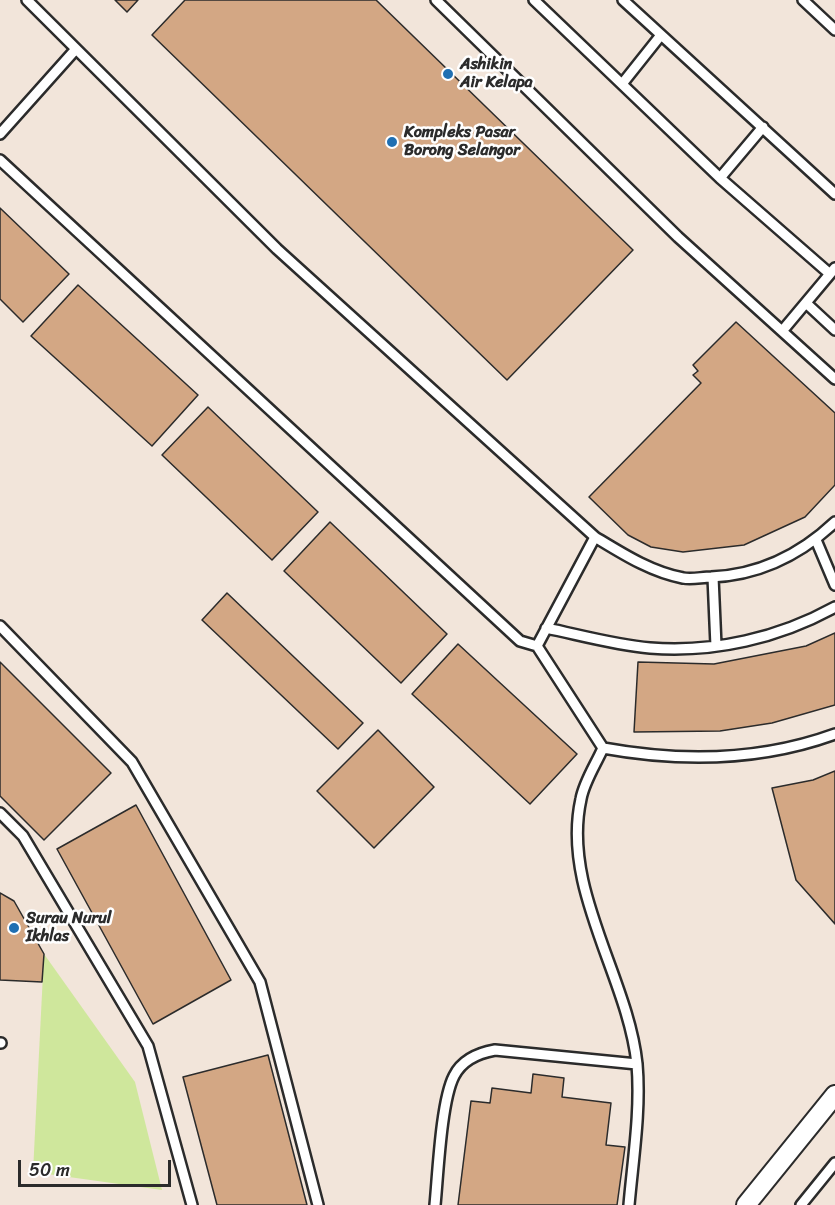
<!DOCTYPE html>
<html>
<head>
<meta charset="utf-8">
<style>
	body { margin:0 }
	#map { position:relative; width:835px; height:1205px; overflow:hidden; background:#f2e5da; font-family:Sriracha,sans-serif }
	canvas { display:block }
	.scale { position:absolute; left:18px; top:1160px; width:153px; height:27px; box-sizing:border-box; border:3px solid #2b2b2b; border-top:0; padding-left:8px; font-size:18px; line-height:21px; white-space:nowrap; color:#2b2b2b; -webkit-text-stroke:4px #fff; paint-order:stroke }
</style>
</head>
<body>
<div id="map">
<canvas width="835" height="1205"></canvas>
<div class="scale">50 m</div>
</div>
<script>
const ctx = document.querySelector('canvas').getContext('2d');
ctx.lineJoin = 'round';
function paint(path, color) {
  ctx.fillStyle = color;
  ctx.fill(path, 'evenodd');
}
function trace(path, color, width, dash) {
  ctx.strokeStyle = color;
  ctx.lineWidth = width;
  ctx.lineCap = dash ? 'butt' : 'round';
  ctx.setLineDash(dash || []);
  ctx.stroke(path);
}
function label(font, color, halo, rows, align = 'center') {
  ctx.font = font + ' Sriracha,sans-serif';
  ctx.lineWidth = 5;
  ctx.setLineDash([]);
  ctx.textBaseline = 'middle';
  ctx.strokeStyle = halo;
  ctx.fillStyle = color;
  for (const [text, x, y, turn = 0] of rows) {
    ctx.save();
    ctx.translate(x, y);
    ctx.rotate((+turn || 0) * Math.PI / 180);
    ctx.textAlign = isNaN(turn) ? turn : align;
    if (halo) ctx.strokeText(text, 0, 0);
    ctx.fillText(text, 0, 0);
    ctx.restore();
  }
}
const green = new Path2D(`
	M44,954L135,1082L162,1190L33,1172Z`);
const building = new Path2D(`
	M115,0H138L127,12Z
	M185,0H376L633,250L507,380L152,35Z
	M0,208L69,274L23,322L0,299Z
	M78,285L198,395L152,446L31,336Z
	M736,322L835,413V485L805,517L744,545L683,552L651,547L628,535L589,497L701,383L693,375L698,371L693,365Z
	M208,407L318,512L272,560L162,455Z
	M330,522L447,634L401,683L284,571Z
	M227,593L363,723L338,749L202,620Z
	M835,633V705L772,723L720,731L634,732L638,662L714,664L806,646Z
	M458,644L577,754L530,804L412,694Z
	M0,662L111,773L44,840L0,796Z
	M378,730L434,787L374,848L317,791Z
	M835,771V924L796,880L772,788L813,780Z
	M136,805L231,980L153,1024L57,849Z
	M0,893L14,901L44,954L42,982L0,980Z
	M268,1055L307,1205H217L183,1077Z
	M533,1074L564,1078L562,1097L611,1103L606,1145L625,1147L617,1205H458L471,1101L490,1103L492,1088L531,1093Z`);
const lane = new Path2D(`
	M27,0L277,249L595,537C623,554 651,572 683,578C692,580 702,577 711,577C760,575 800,555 835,522
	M436,0L678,237L835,379
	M534,0L720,178L830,274
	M623,0L835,194
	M803,0L835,30
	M622,84L661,35
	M0,134L76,49
	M0,160L520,641L537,646L595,537
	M720,178L763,127
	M806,303L835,330
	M783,330L835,268
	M816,540L835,585
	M713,577L716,646
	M0,626L132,762L260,982L318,1205
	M546,628C580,635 615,645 650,648C714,653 779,638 835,607
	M537,646L603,748C680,762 761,761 835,734
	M603,748C596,764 584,782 581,799C561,889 628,977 637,1064C641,1110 633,1159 629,1205
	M0,813L23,836L148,1046L192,1205
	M0,1043H1
	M435,1205C438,1175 441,1101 454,1076C462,1060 478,1053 495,1050L637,1064
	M801,1205L835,1163`);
const street = new Path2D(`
	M746,1205L835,1095`);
const markers = [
	[448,74,6,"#1f6fb2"],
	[392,142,6,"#1f6fb2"],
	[14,928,6,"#1f6fb2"]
];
const poiNames = [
	["Ashikin",460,65],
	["Air Kelapa",460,83],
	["Kompleks Pasar",404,133],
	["Borong Selangor",404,151],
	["Surau Nurul",26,919],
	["Ikhlas",26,937]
];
paint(green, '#cfe79c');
paint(building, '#d3a784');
trace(building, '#2b2b2b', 1.5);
trace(lane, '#2b2b2b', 14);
trace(street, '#2b2b2b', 22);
trace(lane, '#fff', 9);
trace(street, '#fff', 18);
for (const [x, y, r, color] of markers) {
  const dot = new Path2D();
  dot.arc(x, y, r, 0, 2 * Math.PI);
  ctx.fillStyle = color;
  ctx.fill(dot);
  trace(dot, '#fff', 2);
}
label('bold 16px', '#2b2b2b', '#fff', poiNames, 'left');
</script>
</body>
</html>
